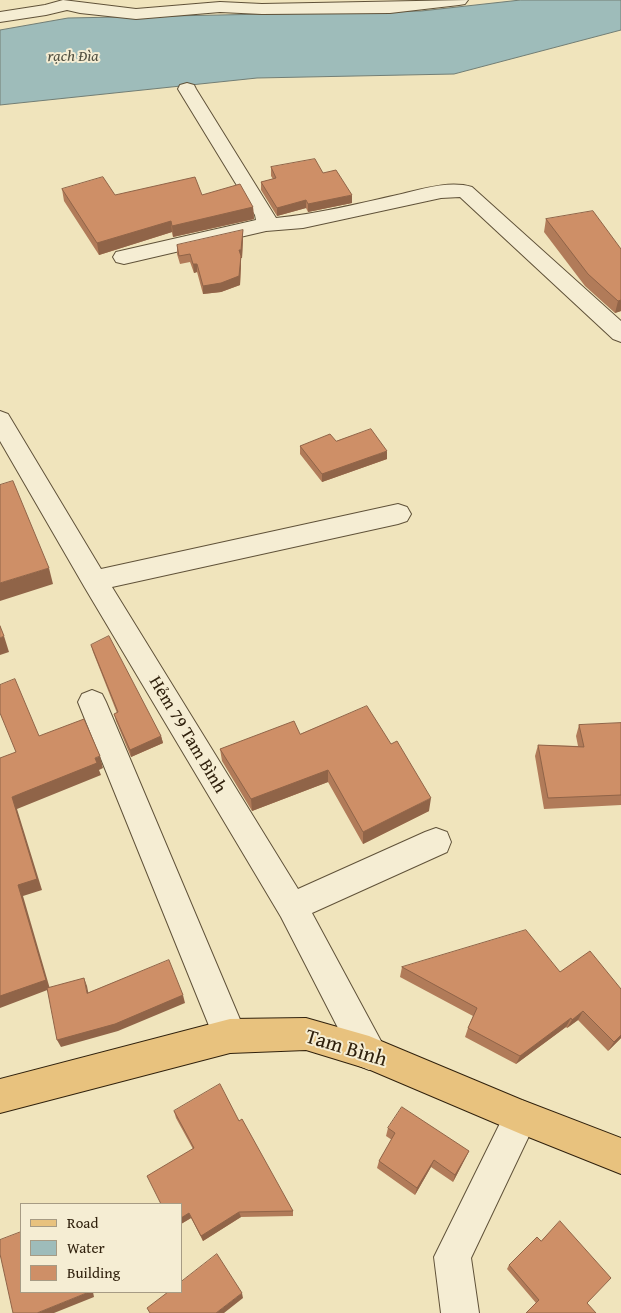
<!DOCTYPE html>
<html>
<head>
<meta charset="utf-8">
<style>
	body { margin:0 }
	#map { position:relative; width:621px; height:1313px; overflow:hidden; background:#f0e4bc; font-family:"Gentium Book Plus",serif }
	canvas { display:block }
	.legend { position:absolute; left:20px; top:1203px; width:162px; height:90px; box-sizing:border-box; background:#f5edd3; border:1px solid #a69b84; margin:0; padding:6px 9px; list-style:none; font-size:15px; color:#30210d }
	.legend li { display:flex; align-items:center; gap:10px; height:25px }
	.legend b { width:25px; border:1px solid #a69b84 }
</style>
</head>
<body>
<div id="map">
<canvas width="621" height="1313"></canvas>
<ul class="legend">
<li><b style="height:6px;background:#e8c27e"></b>Road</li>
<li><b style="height:14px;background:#9ebcba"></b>Water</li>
<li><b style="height:14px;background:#ce8f67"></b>Building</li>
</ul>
</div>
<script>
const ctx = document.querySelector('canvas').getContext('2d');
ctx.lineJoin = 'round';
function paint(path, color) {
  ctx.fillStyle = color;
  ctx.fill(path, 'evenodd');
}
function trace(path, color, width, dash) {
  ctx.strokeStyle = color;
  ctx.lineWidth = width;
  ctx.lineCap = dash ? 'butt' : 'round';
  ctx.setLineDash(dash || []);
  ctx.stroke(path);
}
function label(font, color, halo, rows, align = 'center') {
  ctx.font = font + ' "Gentium Book Plus",serif';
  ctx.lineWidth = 4;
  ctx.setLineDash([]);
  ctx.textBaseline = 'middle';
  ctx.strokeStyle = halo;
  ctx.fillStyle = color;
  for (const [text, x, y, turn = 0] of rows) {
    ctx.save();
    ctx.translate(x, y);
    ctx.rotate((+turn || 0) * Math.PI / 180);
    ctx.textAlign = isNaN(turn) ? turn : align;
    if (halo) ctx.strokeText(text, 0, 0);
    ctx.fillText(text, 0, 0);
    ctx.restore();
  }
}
const water = new Path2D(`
	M521,0H621V30L454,74L257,78L0,105V30L68,18L421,11Z`);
const minor = new Path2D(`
	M63,0L136,9L220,2L262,4L468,0L465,4L459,5L390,13L262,14L220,12L136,19L80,13L67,10L46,15L0,22V12L45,5Z
	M187,83L194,85L196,89L276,218C317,214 357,204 397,195C420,190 448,180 472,187L621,321V342L613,339L460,197L441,198L303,228L266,231L124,264L116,262L113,257L116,252L256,220L255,215L178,89L180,85Z
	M0,411L8,414L101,569L398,504L407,507L411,514L407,521L398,524L112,587L298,889L425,832L436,828L447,832L451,842L447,852L312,913L381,1041L386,1053L381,1065L369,1070L357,1065L281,917L85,588L0,441Z
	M92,690L102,694L106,702L247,1036L242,1048L230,1053L218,1048L78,702L82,694Z
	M521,1100L533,1105L538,1117L471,1258L479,1313H441L434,1257L509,1105Z`);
const major = new Path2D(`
	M306,1018L369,1036L522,1100L621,1138V1174L521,1134L368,1069L306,1050L230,1053L0,1113V1079L230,1019Z`);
const wall = new Path2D(`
	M271,167L323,173L352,203L308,212L306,208L277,216L261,190V182L273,179L271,176Z
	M62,189L115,195H202L253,207L254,219L173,237L172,232L99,255L64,201Z
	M546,219L621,249V311L615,313L585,286L544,232Z
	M243,238L242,258H241V264L240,285L221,292L203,294L197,272L194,273L190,262L180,264L177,254V245Z
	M336,441L387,459L322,482L300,454V446Z
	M91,645L161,736L163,743L131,757L116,721L114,714L117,713L93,652Z
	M621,723V805L544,809L535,756L538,745L578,746L576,736L579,725Z
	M300,734L429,811L363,844L328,782L252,811L222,761L220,749Z
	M402,967L560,972L621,989V1038L608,1051L578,1020L567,1028L566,1027L516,1064L465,1037L468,1028L473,1016L400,977Z
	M174,1111L239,1121L293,1211V1216L241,1217L203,1241L191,1218L181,1224V1204L193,1149L176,1118Z
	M388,1128L469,1151L465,1159L453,1182L431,1167L415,1195L377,1168L379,1161L392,1140L386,1136Z
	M509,1265L611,1278L536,1303L507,1269Z`);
const shadedWall = new Path2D(`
	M352,195V203L308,212V204Z
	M306,200V208L277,216V208Z
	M253,207L254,219L173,237L172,226Z
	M171,221L172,232L99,255L97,243Z
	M243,230V238L242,258H241V264L240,285L221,292L203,294V286L239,250Z
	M193,264H197V272L194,273Z
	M621,300V311L615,313L618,301Z
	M387,451V459L322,482V474Z
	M49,568L53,584L0,601V583Z
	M4,636L9,652L0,655V638Z
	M161,736L163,743L131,757L130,750Z
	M100,756L103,768L99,770L101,775L17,809L42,890L23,896L50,989L0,1008V996L18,885L12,797Z
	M328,770V782L252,811L251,799Z
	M431,798L429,811L363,844V832Z
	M84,978L87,986L90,1001L87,993Z
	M183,995L185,1003L118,1031L61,1047L57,1040Z
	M583,1011L578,1020L567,1028L572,1020Z
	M571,1018L566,1027L516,1064L520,1056Z
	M621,1035V1038L608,1051L614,1042Z
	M469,1151L465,1159L453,1182L455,1175Z
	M434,1160L431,1167L415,1195L417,1188Z
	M239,1212L241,1217L203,1241L201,1236Z
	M189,1213L191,1218L181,1224V1218Z
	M89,1292H93L94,1297L54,1313H37Z
	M242,1293L243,1298L224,1313H216Z`);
const building = new Path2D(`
	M315,159L323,173L336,170L352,195L308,204L306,200L277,208L261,182L276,178L271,167Z
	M103,177L115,195L195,177L202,195L240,184L253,207L172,226L171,221L97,243L62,189Z
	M593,211L621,249V300L618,301L588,274L546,219Z
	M243,230L241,250H239L241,256L239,276L221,283L203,286L197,264H193L190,254L179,256L177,245Z
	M371,429L387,451L322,474L300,446L330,434L336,441Z
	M13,481L49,568L0,583V485Z
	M0,626L4,636L0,638Z
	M109,636L161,736L130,750L114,714L118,712L91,645Z
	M15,679L39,736L84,719L100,756L95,758L97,763L12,797L37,879L18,885L46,980L0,996V758L16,752L0,713V685Z
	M367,706L391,744L397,741L431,798L363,832L328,770L251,799L220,749L294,721L300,734Z
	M621,723V795L548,798L538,745L584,747L579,725Z
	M526,930L560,972L590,951L621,989V1035L614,1042L583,1011L572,1020L571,1018L520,1056L468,1028L477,1008L402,967Z
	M169,960L183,995L115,1024L57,1040L47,988L84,978L87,993Z
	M220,1084L239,1121L242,1119L293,1211L239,1212L201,1236L189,1213L181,1218V1204H161L147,1176L194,1148L174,1111Z
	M402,1107L469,1151L455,1175L434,1160L417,1188L379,1161L395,1133L388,1128Z
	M560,1221L611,1278L587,1303L596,1313H526L539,1300L509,1265L537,1237L541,1241Z
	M21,1232V1292H89L37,1313H13L0,1254V1240Z
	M217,1254L242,1293L216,1313H150L147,1308L168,1292H181V1282Z`);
const farWaternames = [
	["rạch Đìa",73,57]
];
const streetNames = [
	["Hẻm 79 Tam Bình",187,735,59]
];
const nearStreetnames = [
	["Tam Bình",346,1049,17]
];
paint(water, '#9ebcba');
trace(water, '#727e75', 1);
trace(minor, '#605239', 2);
trace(major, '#30210d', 2);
paint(minor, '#f5edd3');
paint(major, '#e8c27e');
paint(wall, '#b17b59');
paint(shadedWall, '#906448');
paint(building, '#ce8f67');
trace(building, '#906448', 1);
label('italic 16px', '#515041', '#f5edd3', farWaternames);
label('18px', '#30210d', '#f5edd3', streetNames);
label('21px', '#30210d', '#f5edd3', nearStreetnames);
</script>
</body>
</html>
